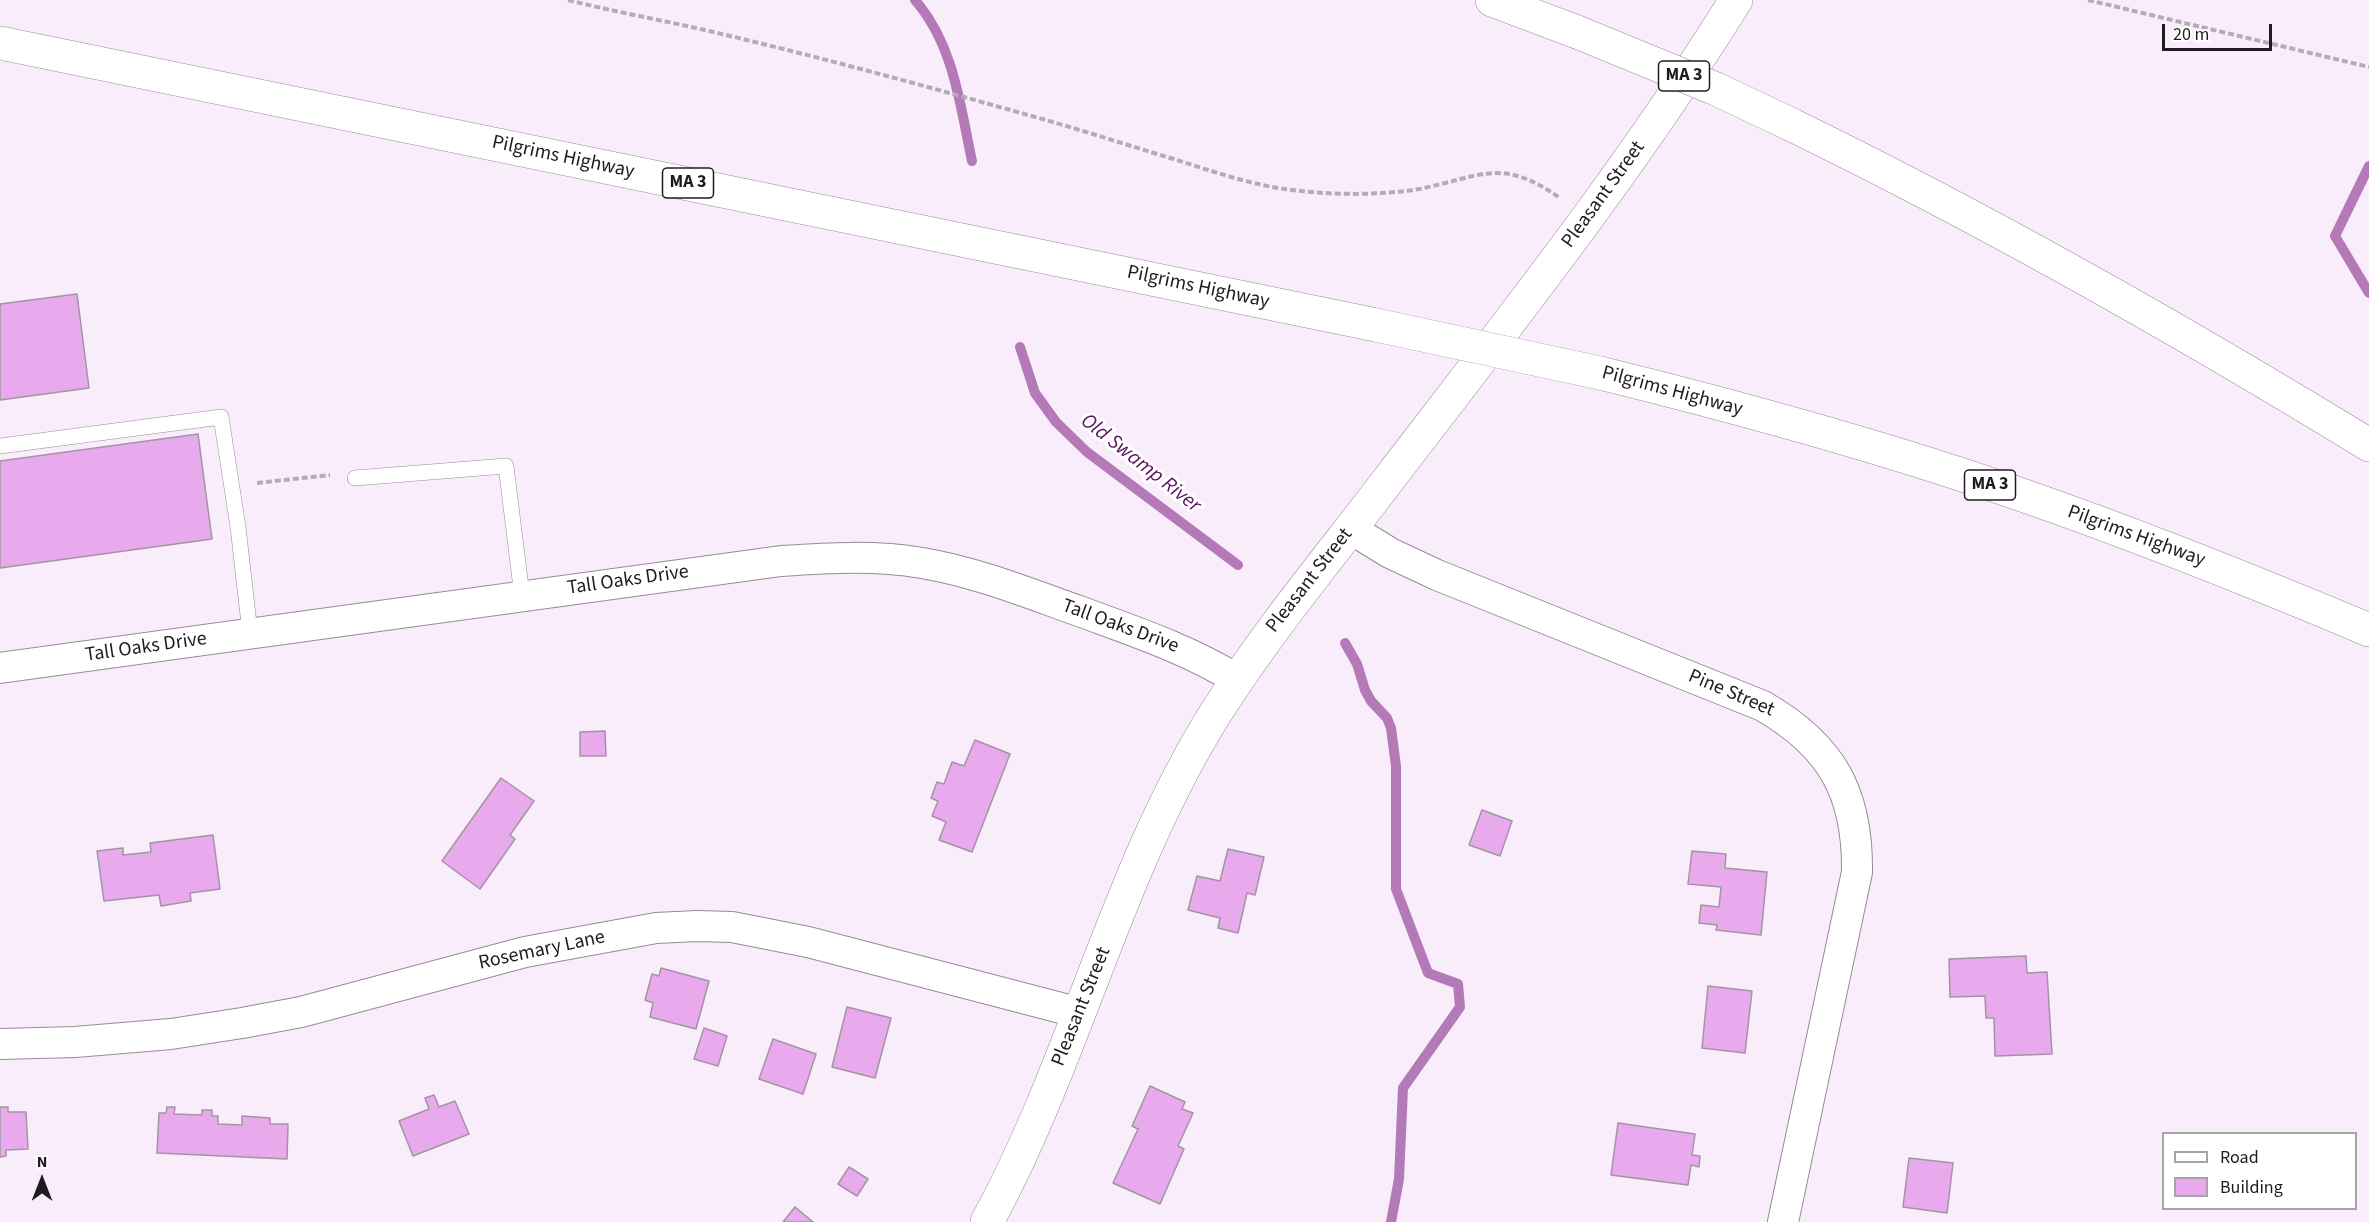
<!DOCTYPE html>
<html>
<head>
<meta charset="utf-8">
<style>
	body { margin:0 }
	#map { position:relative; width:2369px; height:1222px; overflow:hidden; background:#faedfb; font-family:"Source Sans 3",sans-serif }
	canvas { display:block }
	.legend { position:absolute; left:2162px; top:1132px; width:195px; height:78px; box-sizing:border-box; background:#fff; border:2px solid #a6a4a6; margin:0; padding:8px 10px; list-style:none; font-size:18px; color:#201b20 }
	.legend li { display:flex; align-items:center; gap:12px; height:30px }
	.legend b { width:30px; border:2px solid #a6a4a6 }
	.north { position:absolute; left:12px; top:1150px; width:60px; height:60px; -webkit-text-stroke:4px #fff; paint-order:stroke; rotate:0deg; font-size:16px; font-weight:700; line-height:24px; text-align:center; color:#201b20 }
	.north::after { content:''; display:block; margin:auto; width:21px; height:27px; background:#201b20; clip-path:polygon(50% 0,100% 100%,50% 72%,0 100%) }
	.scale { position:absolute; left:2162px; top:24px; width:110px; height:27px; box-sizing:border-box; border:3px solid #201b20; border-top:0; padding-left:8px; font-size:18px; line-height:21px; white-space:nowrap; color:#201b20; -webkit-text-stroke:4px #fff; paint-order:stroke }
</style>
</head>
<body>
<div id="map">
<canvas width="2369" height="1222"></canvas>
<ul class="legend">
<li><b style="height:8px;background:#fff"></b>Road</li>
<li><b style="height:16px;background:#e8aaec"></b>Building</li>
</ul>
<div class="north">N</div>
<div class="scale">20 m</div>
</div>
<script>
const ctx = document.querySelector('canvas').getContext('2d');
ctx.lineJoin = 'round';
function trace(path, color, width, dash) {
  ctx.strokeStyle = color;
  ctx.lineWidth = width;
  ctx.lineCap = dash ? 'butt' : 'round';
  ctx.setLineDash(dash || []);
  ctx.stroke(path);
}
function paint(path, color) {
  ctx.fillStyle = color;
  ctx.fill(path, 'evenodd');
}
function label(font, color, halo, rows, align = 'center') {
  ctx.font = font + ' "Source Sans 3",sans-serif';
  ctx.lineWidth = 6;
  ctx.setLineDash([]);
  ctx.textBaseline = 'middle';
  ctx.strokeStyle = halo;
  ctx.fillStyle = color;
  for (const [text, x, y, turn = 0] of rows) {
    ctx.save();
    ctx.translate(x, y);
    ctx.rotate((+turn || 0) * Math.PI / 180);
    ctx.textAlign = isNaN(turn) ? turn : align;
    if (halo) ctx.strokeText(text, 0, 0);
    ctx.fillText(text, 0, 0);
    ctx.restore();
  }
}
const stream = new Path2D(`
	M915,0C954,45 960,105 972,161
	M2369,166L2335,236L2369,293
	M1020,347L1035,393L1056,422L1087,452L1238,565
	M1345,643L1357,664L1365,690L1371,701L1387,718L1391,728L1396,766V889L1428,973L1458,984L1460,1007L1403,1088L1399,1179L1391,1222`);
const building = new Path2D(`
	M77,294L89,388L0,400V304Z
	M198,434L212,539L0,568V461Z
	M605,731L606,756H580V732Z
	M975,740L1010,754L972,852L939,840L946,822L932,816L938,801L931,798L937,782L944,784L952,762L964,766Z
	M501,778L534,801L510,835L515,839L480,889L442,861Z
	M1482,810L1512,821L1500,856L1469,845Z
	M213,835L220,889L190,893L191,901L161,906L159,895L104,901L97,851L123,848V855L151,852L150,843Z
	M1228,849L1264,857L1255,895L1247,893L1238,933L1218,928L1220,918L1188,910L1197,876L1220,881Z
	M1692,851L1726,854L1725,868L1767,872L1761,935L1716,930L1717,925L1699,923L1701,905L1719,907L1721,887L1688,884Z
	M2026,956L2027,973L2047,972L2052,1054L1995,1056L1994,1018H1986L1985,996L1950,997L1949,959Z
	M661,968L709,981L696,1029L650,1017L653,1003L645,1000L652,974L659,976Z
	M1708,986L1752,991L1745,1053L1702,1048Z
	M847,1007L891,1018L875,1078L832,1067Z
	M704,1028L727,1036L718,1066L694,1059Z
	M773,1039L816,1054L803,1094L759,1079Z
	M1150,1086L1185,1102L1182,1109L1193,1113L1178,1146L1184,1149L1160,1204L1113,1183L1138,1129L1132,1126Z
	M434,1095L439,1107L455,1101L469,1134L413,1156L399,1121L429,1109L425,1098Z
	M0,1107H8V1112H26L28,1149L6,1150V1156L0,1157Z
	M167,1107H175L174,1114L202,1115V1110H212V1116H218V1124L242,1125V1116L270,1118V1124H288L287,1159L157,1153L159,1113H166Z
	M1618,1123L1695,1134L1692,1155L1700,1156L1699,1167L1691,1165L1688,1185L1611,1175Z
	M1909,1158L1953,1163L1947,1213L1903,1207Z
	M849,1167L868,1179L857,1196L838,1184Z
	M795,1207L813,1222H783Z`);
const path = new Path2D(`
	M568,0C615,12 662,20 709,31C816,56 922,85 1028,115C1079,129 1130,146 1180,161C1215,172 1249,184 1285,189C1325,195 1378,196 1419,189C1481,177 1500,156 1560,198
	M2088,0L2369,67
	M257,483L330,475`);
const service = new Path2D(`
	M0,446L221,417L238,527L250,633
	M355,478L506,466L522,596`);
const minor = new Path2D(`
	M1351,529L1390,553L1437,575L1763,706C1832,746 1858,793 1857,872L1783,1222
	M0,668L781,561C828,558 875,555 922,563C976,572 1028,593 1079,611C1133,631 1188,649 1238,680
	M0,1044L75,1042L171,1034L242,1023L301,1012L525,952L656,928L697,926L732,927L808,942L1080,1013`);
const secondary = new Path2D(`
	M987,1222C1076,1059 1116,872 1215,714C1268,630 1332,554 1392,475C1511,320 1632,167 1736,0`);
const motorway = new Path2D(`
	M1492,0L1577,32
	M0,43L1376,325
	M1790,124C1989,221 2181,330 2369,445
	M1600,373C1742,408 1884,447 2022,495C2140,536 2255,582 2369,630`);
const motorwayBridge = new Path2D(`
	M1577,32L1716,89L1790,124
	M1376,325L1600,373`);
const shields = [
	[1684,76,51],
	[688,183,51],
	[1990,485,51]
];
const shieldNames = [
	["MA 3",1684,76],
	["MA 3",688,183],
	["MA 3",1990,485]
];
const streetNames = [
	["Pilgrims Highway",563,158,12],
	["Pleasant Street",1604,195,-54],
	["Pilgrims Highway",1198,288,12],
	["Pilgrims Highway",1672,392,15],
	["Pilgrims Highway",2136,537,20],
	["Tall Oaks Drive",628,581,-8],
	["Pleasant Street",1310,581,-52],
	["Tall Oaks Drive",1120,627,20],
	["Tall Oaks Drive",146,648,-8],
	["Pine Street",1731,694,23],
	["Rosemary Lane",542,951,-12],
	["Pleasant Street",1082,1007,-68]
];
const waterNames = [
	["Old Swamp River",1140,464,38]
];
trace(stream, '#b47ab8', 10);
paint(building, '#e8aaec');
trace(building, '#a195a2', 1.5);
trace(service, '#978b98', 16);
trace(minor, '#978b98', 32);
trace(secondary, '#978b98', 34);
trace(motorway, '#978b98', 34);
trace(path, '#b5abb6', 4, [6, 3]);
trace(service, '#fff', 15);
trace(minor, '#fff', 30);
trace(secondary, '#fff', 33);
trace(motorway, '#fff', 33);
trace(motorwayBridge, '#978b98', 34, []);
trace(motorwayBridge, '#fff', 33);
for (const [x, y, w] of shields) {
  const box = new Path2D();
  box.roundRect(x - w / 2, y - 15, w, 30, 4.5);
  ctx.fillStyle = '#fff';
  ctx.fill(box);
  trace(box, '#201b20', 1.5);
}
label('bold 18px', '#201b20', null, shieldNames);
label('20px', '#201b20', '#fff', streetNames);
label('italic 21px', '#5b1361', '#fff', waterNames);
</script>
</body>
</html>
